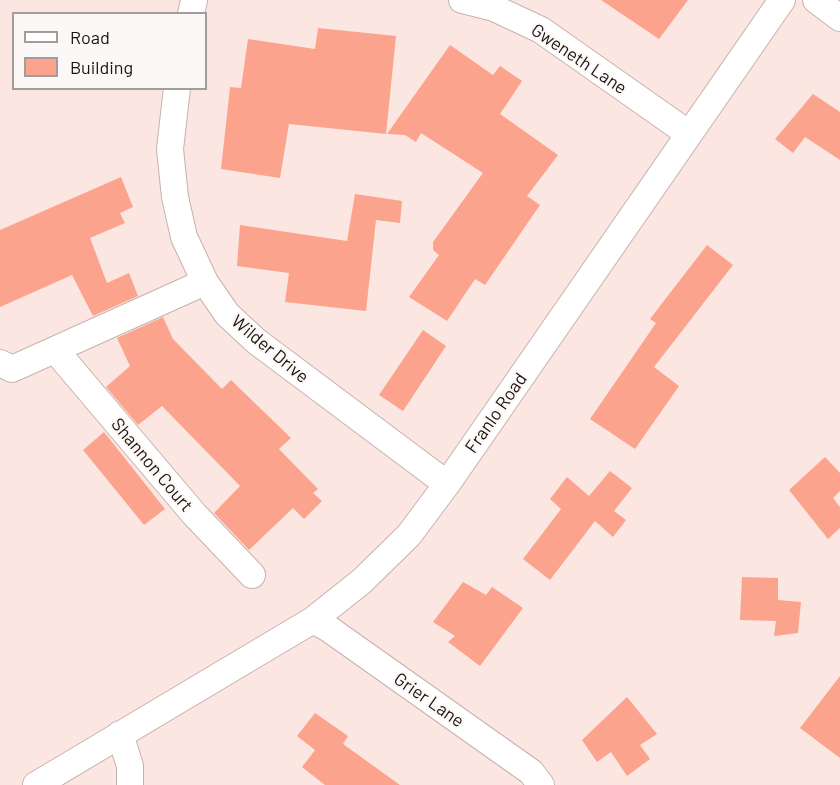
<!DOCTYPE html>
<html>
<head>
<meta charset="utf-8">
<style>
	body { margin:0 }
	#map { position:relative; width:840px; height:785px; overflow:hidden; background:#fce6e1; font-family:Barlow,sans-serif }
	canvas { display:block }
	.legend { position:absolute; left:12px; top:12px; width:195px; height:78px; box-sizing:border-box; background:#fcf8f7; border:2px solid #a29d9b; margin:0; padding:8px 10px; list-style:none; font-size:18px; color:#1c1412 }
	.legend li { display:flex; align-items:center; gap:12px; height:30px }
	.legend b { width:30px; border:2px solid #a29d9b }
</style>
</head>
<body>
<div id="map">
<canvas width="840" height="785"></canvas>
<ul class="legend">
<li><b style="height:8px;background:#fff"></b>Road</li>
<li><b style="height:16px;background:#fba38d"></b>Building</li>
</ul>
</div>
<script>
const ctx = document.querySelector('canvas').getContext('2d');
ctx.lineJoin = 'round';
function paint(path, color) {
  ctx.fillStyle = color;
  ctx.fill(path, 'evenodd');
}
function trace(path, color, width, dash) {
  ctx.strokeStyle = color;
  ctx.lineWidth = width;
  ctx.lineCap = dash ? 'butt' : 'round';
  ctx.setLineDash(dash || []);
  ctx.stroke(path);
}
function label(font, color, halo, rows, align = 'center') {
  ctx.font = font + ' Barlow,sans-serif';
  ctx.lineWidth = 4.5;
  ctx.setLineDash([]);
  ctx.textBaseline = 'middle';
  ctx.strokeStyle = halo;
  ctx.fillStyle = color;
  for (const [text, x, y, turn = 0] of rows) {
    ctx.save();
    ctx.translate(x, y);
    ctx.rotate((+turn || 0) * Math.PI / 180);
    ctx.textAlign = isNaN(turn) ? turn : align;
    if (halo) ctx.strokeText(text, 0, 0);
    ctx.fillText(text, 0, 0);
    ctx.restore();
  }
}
const building = new Path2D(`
	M601,0H688L659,39Z
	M318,28L396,36L386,134L289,124L280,178L221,169L230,87L241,88L248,39L315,49Z
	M450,45L493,75L500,66L522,81L500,114L558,155L527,196L540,205L485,285L475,279L447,321L409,297L439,255L433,250V242L483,173L421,133L416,142L405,135L387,134Z
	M813,94L840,112V160L805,137L793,153L775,139Z
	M121,177L133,207L120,213L125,223L90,238L107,283L129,273L138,296L93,316L72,275L0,307V230Z
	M355,194L402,201L400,223L376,220L366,311L285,302L289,273L237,266L240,225L347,241Z
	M707,245L733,265L654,367L679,386L635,449L590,419L656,323L650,319Z
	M163,317L173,339L222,389L231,380L291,438L279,449L318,489L313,493L322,501L304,519L293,508L249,550L214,513L240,486L162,406L138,425L106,387L130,366L117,338Z
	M423,330L446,346L403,411L379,395Z
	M104,432L165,509L144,525L83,450Z
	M825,457L840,473V491L833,498L840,507V528L828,539L789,490Z
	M610,471L632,488L614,511L626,520L613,537L595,521L550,580L523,559L561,509L550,499L567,477L589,496Z
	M742,577L778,578V600L801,602L798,633L774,636L776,621L740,620Z
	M463,582L486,595L492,587L523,608L480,666L448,642L455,636L433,622Z
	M840,676V758L800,728Z
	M627,697L657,734L640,745L650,759L627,776L611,752L597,762L582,740Z
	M315,713L348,736L343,744L400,785H325L302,767L315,750L297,736Z`);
const minor = new Path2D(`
	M462,0L494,8L541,30L689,134
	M816,0L840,18
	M191,14L194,0
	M177,88L170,149L175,197L184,237L205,282L227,314L256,341L447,484
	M56,351L194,514L252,575
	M0,363L12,369L205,282
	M313,620L329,629L531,772L541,785
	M120,734L130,766V785
	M36,785L313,620L362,581L409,535L447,484L782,0`);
const streetNames = [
	["Gweneth Lane",579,59,34],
	["Wilder Drive",270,349,40],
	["Franlo Road",496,413,-55],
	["Shannon Court",152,465,50],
	["Grier Lane",429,700,35]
];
paint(building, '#fba38d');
trace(minor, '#c6b2ad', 28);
trace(minor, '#fff', 26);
label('18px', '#1c1412', '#fcf8f7', streetNames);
</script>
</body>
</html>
